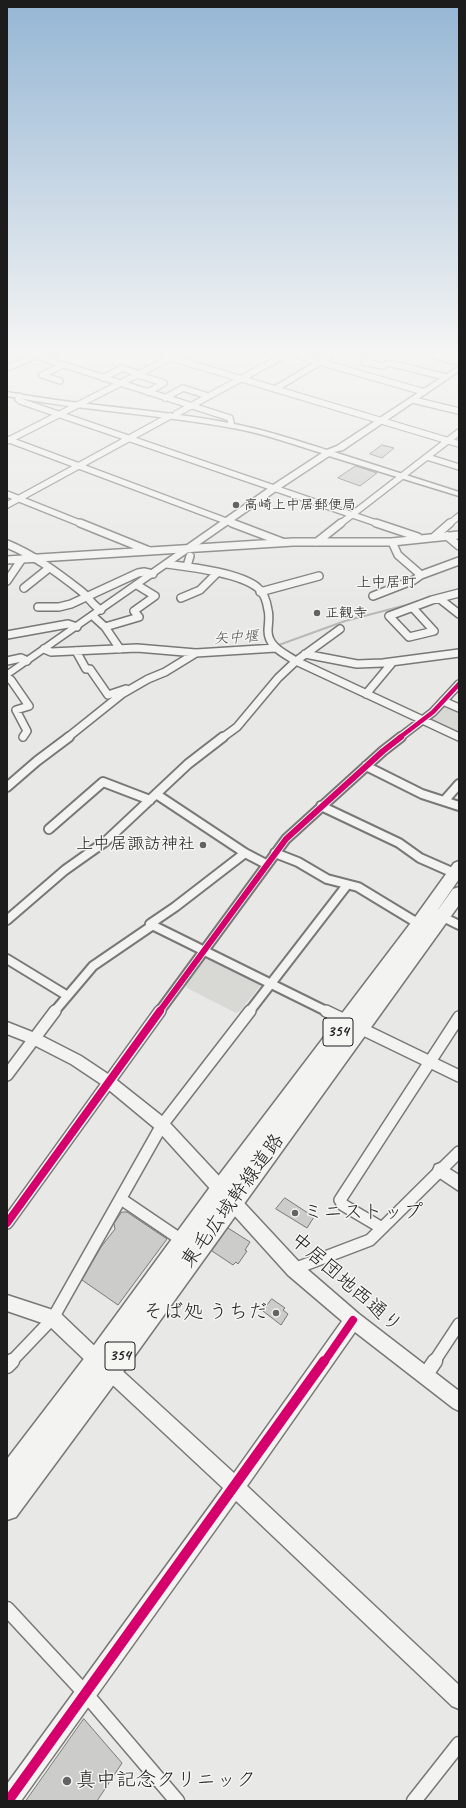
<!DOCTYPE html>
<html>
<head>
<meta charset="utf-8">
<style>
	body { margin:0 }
	#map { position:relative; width:466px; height:1808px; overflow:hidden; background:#e8e8e6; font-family:Caveat,sans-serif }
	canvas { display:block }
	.frame { position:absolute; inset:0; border:8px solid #1c1c1c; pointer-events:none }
</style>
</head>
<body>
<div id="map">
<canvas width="466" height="1808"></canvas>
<div class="frame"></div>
</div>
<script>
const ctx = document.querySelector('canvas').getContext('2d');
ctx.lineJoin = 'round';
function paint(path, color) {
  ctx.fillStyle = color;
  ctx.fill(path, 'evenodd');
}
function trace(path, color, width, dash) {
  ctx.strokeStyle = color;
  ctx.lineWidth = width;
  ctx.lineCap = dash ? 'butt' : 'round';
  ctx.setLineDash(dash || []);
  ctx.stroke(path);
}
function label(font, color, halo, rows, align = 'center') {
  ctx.font = font + ' Caveat,"Klee One",sans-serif';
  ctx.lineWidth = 3;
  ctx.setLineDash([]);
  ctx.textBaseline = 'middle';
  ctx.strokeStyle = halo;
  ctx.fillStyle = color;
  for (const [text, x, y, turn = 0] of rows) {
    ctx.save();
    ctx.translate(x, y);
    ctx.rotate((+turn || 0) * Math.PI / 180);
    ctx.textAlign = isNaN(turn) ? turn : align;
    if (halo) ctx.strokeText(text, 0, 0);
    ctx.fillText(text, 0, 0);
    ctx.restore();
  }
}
const green = new Path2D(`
	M444,705L459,709V734L426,721Z
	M204,957H211L259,980L260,986L240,1011L236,1013L187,988L184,983Z`);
const stream = new Path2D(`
	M276,646L345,621L418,602
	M21,656L32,655`);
const building = new Path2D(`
	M382,445L394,448L382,458L370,454Z
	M356,466L377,473L360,486L338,478Z
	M285,1198L314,1217L307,1228L276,1209Z
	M122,1212H127L167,1239L118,1305L82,1280L101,1247L115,1229L114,1224Z
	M228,1228L250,1242L245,1250L247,1251L238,1264L236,1262L233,1265L212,1251Z
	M272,1299L285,1308L283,1310L288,1314L281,1325L263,1311Z
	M84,1719L122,1763L97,1801H26Z`);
const minorFar4 = new Path2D(`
	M36,356L230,418L231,423
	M165,356L459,444
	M299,356L424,392
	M372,356L364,362L383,366L389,363L446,377
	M435,356L459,362
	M7,368L35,356
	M138,375L164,383L148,392
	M103,378L122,368L140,374
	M60,381L42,375L63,365
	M275,389L330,356
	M19,396L18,399L20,401L379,524
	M165,398L183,388L208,396
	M413,400L459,411
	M176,414L283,356
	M7,439L234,524
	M7,441L172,357
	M427,457L459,467
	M7,494L82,524
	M7,505L170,416
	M340,524L459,432
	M449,524L459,516`);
const minorFar3 = new Path2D(`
	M80,523L147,550
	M232,523L282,542
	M376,523L418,537
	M447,536L459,546
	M434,537L450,523
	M317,542L341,523
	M7,544C34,555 58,573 81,591C89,597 92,605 101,610
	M7,560L293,542H392L459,535
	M167,564C190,567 241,573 258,588C264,593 267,603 268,610C270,617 268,624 268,631C268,647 285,654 296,661L459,737
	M187,566L190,556
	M421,575L459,561
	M7,581L22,559
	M24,588L49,568
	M260,592L319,576
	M373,596L414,580L421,575L398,555L392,542
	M181,598L200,590L217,573
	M440,599L459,614
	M38,607H59L71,604L138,573L144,572L153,574
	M413,608L434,631L409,637L389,616L432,600L459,593
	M93,616L105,627L120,649
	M105,627L139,617L134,611L155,596L137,585
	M7,635L68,624L77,627
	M44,649L51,652L137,648L196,653L276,648
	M76,651L86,669H90L108,695L126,689
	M305,654L357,664L383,663L459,653
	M7,661L21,658L27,661
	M7,678L11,680L29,706L16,710L27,731L23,737
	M366,694L392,663
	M443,701L459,708
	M67,738L122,694L148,679L165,672L196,653
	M222,738L237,727L278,678L296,661L340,629
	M399,738L433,712L459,684`);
const minorFar2 = new Path2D(`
	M366,766L422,794L459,806
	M7,787L37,761L69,737
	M156,794L245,853L266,864
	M444,801L459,784
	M321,806L399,843L420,858L454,873
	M49,829L103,782L150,800
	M245,853L175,907L150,924L328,1012
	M275,853L298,862L327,879L358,887L419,924
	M437,914L459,925
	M7,920L65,870L106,841L188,764L223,737
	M7,959L66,995
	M54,1012L93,966L153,925
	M159,1012L286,839L383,751L401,737
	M249,1012L347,885`);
const minorFar1 = new Path2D(`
	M326,1011L347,1021
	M360,1028L459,1076
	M7,1075L55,1011
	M121,1199L183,1241
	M7,1223L160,1011
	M382,1228L343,1205L340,1200L459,1017
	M294,1269L370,1240L459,1152
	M11,1362L53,1318L162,1125L250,1011
	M434,1362L459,1324`);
const minor = new Path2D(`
	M7,1366L12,1361
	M425,1376L435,1361
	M7,1609L85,1693L177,1801
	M414,1801L459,1744`);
const tertiary = new Path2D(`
	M459,366V371L343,450L334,452L459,492V496L329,456L276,491L7,678V671L270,487L322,453C294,445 266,434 238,429C161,414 83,411 7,396V392C84,407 163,409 239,425C269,431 298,441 327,450L337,446Z
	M7,1022L40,1035L81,1056L114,1078L167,1120L300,1263L359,1314L459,1391V1411L453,1408L355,1332L247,1486L459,1685V1709L452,1706L236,1501L21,1801H7V1784L223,1488L104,1377L102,1371L104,1365L110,1363L116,1365L234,1473L342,1321L288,1275L157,1130L104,1086L71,1064L30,1043L7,1034Z
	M440,1163L459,1175V1191L435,1175L433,1170L435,1165Z
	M7,1295L59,1312L103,1354L105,1360L103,1366L97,1368L91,1366L48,1325L7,1311Z`);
const trunk = new Path2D(`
	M459,861V879L435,914L453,889L459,887V905L118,1379L16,1517L7,1520V1459L89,1352L213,1183L413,920L454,863Z`);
const cyclewayFar3 = new Path2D(`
	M399,738L433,712L459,684`);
const cyclewayFar2 = new Path2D(`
	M159,1012L286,839L383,751L401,737`);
const cyclewayFar1 = new Path2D(`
	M7,1223L160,1011
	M324,1362L353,1320`);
const cycleway = new Path2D(`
	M8,1801L324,1361`);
const markers = [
	[236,505,4,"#636363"],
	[317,613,4,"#636363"],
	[203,845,4,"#636363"],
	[295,1213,4,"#636363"],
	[276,1313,4,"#636363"],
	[67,1781,5,"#636363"]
];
const farPoinames = [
	["高崎上中居郵便局",244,505],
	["正観寺",325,613]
];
const farNeighbourhoodnames = [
	["上中居町",386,583]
];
const farWaternames = [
	["矢中堰",236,638,-4]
];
const shields = [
	[338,1032,30],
	[120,1356,30]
];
const shieldNames = [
	["354",338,1032],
	["354",120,1356]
];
const poiNames = [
	["上中居諏訪神社",195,845]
];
const nearStreetnames = [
	["東毛広域幹線道路",233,1201,-54],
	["中居団地西通り",346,1283,41]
];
const nearPoinames = [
	["ミニストップ",303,1213],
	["そば処 うちだ",268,1313,"right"],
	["真中記念クリニック",76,1781]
];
paint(green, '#d8d8d5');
trace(stream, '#b8b8b6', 2);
paint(building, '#ccccca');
trace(building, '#787877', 1);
trace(minorFar4, '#787877', 8);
trace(minorFar3, '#787877', 10);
trace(minorFar2, '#787877', 12);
trace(minorFar1, '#787877', 14);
trace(minor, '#787877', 17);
trace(tertiary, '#787877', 3);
trace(trunk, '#787877', 3);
trace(minorFar4, '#f3f3f1', 5.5);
trace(minorFar3, '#f3f3f1', 7);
trace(minorFar2, '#f3f3f1', 8);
trace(minorFar1, '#f3f3f1', 11);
trace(minor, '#f3f3f1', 14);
paint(tertiary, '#f3f3f1');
paint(trunk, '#f3f3f1');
trace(cyclewayFar3, '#d6006c', 4.5);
trace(cyclewayFar2, '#d6006c', 6);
trace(cyclewayFar1, '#d6006c', 8);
trace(cycleway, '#d6006c', 10);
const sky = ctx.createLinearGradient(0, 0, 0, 609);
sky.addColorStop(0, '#95b6d4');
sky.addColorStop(0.58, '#f5f5f4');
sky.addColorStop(1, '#f5f5f400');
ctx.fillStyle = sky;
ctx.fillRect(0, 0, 466, 609);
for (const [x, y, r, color] of markers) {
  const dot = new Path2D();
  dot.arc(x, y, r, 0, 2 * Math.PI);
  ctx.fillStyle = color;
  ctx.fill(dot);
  trace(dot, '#f6f6f2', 1.5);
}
label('14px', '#1c1c1c', '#f6f6f2', farPoinames, 'left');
label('15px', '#1c1c1c', '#f6f6f2', farNeighbourhoodnames);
label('italic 15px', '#525251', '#f6f6f2', farWaternames);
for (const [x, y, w] of shields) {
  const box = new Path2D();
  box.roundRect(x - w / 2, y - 14, w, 28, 3);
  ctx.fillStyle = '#f6f6f2';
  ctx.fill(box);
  trace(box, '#1c1c1c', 1);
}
label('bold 16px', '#1c1c1c', null, shieldNames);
label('17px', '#1c1c1c', '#f6f6f2', poiNames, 'right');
label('20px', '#1c1c1c', '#f6f6f2', nearStreetnames);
label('20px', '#1c1c1c', '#f6f6f2', nearPoinames, 'left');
</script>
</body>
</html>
